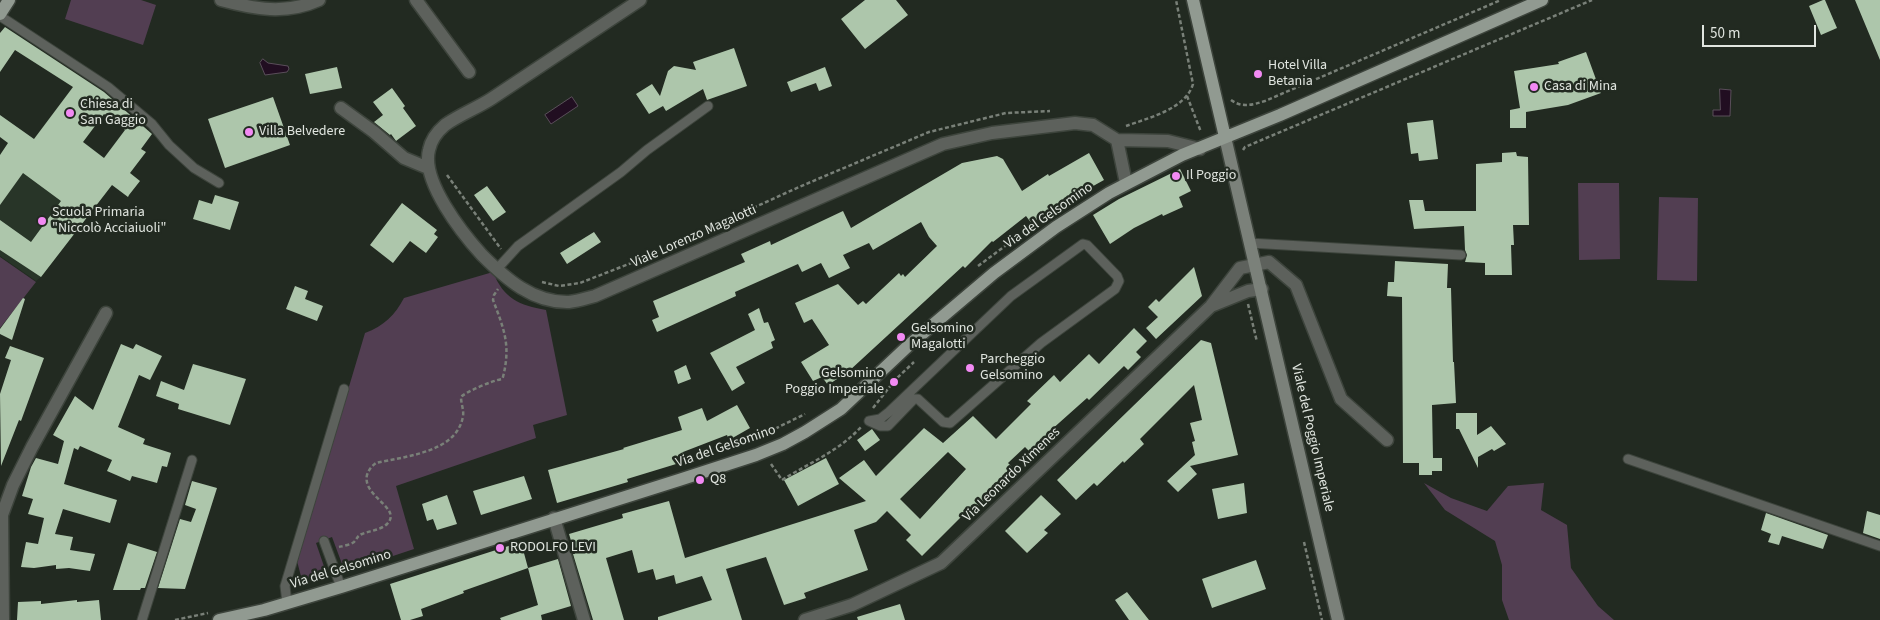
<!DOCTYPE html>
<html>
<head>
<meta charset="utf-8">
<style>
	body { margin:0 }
	#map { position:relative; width:1880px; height:620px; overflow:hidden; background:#222a21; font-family:"Source Sans 3",sans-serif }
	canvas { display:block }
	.scale { position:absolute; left:1702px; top:25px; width:114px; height:22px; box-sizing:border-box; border:2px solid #e0e5df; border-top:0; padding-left:6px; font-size:15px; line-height:18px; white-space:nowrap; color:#e0e5df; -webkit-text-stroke:4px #222a21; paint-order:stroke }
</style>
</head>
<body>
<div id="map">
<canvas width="1880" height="620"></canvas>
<div class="scale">50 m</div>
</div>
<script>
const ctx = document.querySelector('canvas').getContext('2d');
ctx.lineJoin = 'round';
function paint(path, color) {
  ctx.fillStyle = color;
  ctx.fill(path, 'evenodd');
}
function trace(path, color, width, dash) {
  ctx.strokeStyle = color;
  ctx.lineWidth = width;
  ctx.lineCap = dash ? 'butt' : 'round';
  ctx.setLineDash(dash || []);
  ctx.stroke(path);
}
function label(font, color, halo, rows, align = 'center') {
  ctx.font = font + ' "Source Sans 3",sans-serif';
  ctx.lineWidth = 5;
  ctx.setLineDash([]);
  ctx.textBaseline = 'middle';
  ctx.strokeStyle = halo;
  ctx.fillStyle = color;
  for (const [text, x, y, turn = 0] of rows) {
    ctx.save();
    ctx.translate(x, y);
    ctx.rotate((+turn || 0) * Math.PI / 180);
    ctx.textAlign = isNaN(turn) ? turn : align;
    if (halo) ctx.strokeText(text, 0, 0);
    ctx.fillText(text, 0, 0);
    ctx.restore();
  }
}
const built = new Path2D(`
	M61,146L112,185L41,277L36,281L0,256V155Z`);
const green = new Path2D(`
	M71,0H141L156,5L143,45L65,19Z
	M1578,183H1619L1620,259L1579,260Z
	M1659,197L1698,198L1697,281L1657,280Z
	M0,257L36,282L0,328Z
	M493,272C504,299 519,305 546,310L567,415L533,425L536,438L396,486L414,549L345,572L332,537L316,543L328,578L303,584L297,561L365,333C384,326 395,315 404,298Z
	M1424,483L1451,498L1487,511L1508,486L1544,483L1541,510L1567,525L1571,568L1598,606L1614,620H1509L1502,600V565L1495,541L1445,510Z`);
const water = new Path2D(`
	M263,59L268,63L288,66L289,69L287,72L265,75L260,63Z
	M1720,89L1731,90L1730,116H1713V110H1720Z
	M572,97L578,106L551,124L545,115Z`);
const building = new Path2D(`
	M865,0H896L908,15L865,49L841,19Z
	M1823,0H1825L1837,28L1821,35L1809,6Z
	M1855,0H1880V60Z
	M5,27L104,92L152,134L141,149L146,152L130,173L140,181L129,195L128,197L112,185L41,277L0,250V220L31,242L61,201L23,173L0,205V155L8,143L0,137V115L34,139L73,87L15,50L0,72V33ZM104,114L125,130L104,158L83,142Z
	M734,48L747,86L707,100L703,89L666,111L663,106L649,114L636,94L652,84L660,96L668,71L674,66L696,70L693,62Z
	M1586,52L1601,93L1568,105L1526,112V128H1510V110L1520,108L1514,71L1559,64L1558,62Z
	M337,67L342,88L310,94L305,74Z
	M825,67L832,86L819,91L816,83L791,92L787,82Z
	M392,88L405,106L403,108L416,126L396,141L391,134L390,135L374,122L383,115L373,102Z
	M273,97L290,145L225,168L208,119Z
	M1433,120L1438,159L1419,161L1418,153L1411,154L1407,123Z
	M1516,152L1517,156L1528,157L1529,225H1513L1514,245H1511L1512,275H1485V263L1465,262L1467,255L1465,250L1464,226L1414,229L1409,200H1423L1425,211H1476V164L1502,162V153Z
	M1089,153L1104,180L1068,200L1032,224L1026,216L993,242L992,241L965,268L963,266L849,371L828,385L822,377L813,381L801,362L829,345L812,319L804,323L795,303L838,284L858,305L863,301L866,304L899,273L901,276L903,274L905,277L937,246L929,237L921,222L873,250L869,243L843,255L850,268L829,278L821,263L802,272L798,264L735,292L736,296L657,332L652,320L659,317L653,301L745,262L741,254L770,241L771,245L843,211L851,228L962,163L997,156L1003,159L1022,191L1048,174L1049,176Z
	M1180,169L1191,191L1179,197L1183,207L1163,216L1162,214L1134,228L1110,244L1093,215L1119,199Z
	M487,186L506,212L493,221L474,195Z
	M215,195L239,202L230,230L193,219L199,200L212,204Z
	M402,203L437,230L434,234L438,237L426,253L410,241L393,263L370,245Z
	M594,232L601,242L567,264L560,253Z
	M1395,261L1448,264L1447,288H1451L1453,362H1454L1456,403L1432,405L1433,458H1442V471H1432V475H1419V463H1403L1402,297L1387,296L1388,282H1394Z
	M1194,267L1202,296L1156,339L1146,328L1158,317L1148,307L1156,299L1159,302Z
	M295,286L308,291L305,299L323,306L317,321L286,309Z
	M23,298L25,299L12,340L0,334V329Z
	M759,308L764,323L768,322L775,340L771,342L773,348L736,367L745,383L732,391L710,353L755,330L748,314Z
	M1134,328L1147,341L1136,352L1141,357L1128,370L1124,366L1089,400L1087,398L1050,431L1052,433L1031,453L1025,447L1008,463L1014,469L973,513L969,509L922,556L906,540L911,535L887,511L876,522L854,530L868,570L804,593L806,598L784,605L766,557L726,569L742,620H658V617L712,600L702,576L676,584L674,575L656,580L653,569L638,573L632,550L606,558L624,620H593L573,554H575L569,534L623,518L622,514L669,501L685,558L866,501L839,478L864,460L876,476L924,428L943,443L973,416L996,439L1031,404L1027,401L1054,375L1060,382L1089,354L1099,364ZM948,452L966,469L920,519L900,499Z
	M1201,340L1211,343L1238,455L1190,466L1197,474L1178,492L1167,481L1195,455L1192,442L1195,441L1190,423L1202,420L1194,385L1140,439L1144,444L1124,463L1123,461L1097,486L1094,483L1076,500L1057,480Z
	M121,344L133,349L136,344L162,356L150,380L139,375L118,427L145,439L143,444L171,453L167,467L162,466L157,483L132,476L130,481L107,471L112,460L80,446L78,450L74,448L64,484L117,500L110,523L63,509L55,534L73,537L70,550L95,554L90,571L69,568L56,569V565L34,568L21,567L26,542L38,544L44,518L28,514L33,499L22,496L31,467L36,458L58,464L64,441L53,435L75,396L93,410Z
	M10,346L44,358L21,421L19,420L1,466L0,394L11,360L5,358Z
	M193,364L246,379L230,425L178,409L179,404L156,396L161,381L184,390Z
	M686,365L691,379L678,384L674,371Z
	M737,405L750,428L729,440L727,435L683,452L686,461L627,479L628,482L557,503L548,470L624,449L623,448L682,430L678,417L702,408L707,421Z
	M1456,413H1477V435L1491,426L1506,444L1494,451L1492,449L1478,457V468L1459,429H1456Z
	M872,429L880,440L865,451L857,440Z
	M826,458L839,484L798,506L784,480Z
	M524,476L532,499L481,515L473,491Z
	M192,481L217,488L185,589L158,588L180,519L191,522L196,509L185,505Z
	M1244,483L1247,513L1218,519L1212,489Z
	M447,495L457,524L437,530L433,519L427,521L422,504Z
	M1041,495L1061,514L1044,530L1048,533L1027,553L1005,531Z
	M1867,511L1880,515V539L1863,533Z
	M1766,513L1828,535L1823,549L1782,536L1779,545L1768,542L1771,534L1761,530Z
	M521,542L528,568L463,591L464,593L421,609L423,616L410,620H401L390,584Z
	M128,543L157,552L145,588H141L140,590H113Z
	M558,559L571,606L541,615L542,620H501L500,618L538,605L528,568Z
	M1256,560L1266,589L1212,608L1202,579Z
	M1127,592L1149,620H1129L1115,600Z
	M77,600V602L99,600L101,620H17L18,602L41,601V604Z
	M900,604L905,620H858L857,617Z`);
const path = new Path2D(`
	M1187,96L1201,132
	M1231,100C1242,108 1252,105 1265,101L1501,0
	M1126,126C1148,118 1186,109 1193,84L1176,0
	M1243,150L1245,147L1592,0
	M447,175L501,249
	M978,266L1020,235
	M542,282L559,286L580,283L639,260L799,187L929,132L1006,113L1050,111
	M1248,304L1257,342
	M873,408L895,380L914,362
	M752,440L805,414
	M771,464L782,480C809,463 839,451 861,427
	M1304,542L1322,620
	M339,547C343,546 350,545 354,542C357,539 357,536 362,534C369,531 381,530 387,524C403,508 362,497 367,475C369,469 372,466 376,463C405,456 457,453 463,416C464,410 461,404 461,397C465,392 494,380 502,379L503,377C511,345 504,329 493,300L494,295L498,289
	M175,620L208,613`);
const lane = new Path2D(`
	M0,16L108,87L152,124L169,145L194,168L219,183
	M1249,243L1461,255
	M1083,244L1087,245L1117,276L1119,281L1115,289L1041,343L950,423L943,422L918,399H914L888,426H880L869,421L880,419L889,412L1011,296Z
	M497,269L518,246L621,172L647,150L708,106
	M1628,459L1880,546
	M324,541L341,587
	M287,603L285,586L344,389
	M142,620L192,460`);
const street = new Path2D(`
	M221,0C254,9 286,15 319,0
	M416,0L469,72
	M640,0C590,33 541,66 491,99C477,108 459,115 445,125C438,131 431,140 429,150C421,181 462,233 482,255C506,279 533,303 569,302C578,301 587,298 595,296L943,144L992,133L1075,123L1093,125L1117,140L1168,141L1200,149
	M341,108L374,132L404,158L428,168
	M1117,140L1126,183
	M1211,306L1248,291L1262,289
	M554,518L584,620
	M3,620L2,515L13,485L32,447L106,313
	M805,620L852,605L941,563L1211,306L1240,268L1269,262L1296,285L1341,399L1387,440`);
const secondary = new Path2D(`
	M1225,137L1338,620`);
const primary = new Path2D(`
	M1193,0L1225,137
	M0,14L9,0
	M219,620L264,610L341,587L679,480L756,455L783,444L805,432L841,409L909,345L994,273L1056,227L1109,193L1182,155L1280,115L1542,0`);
const markers = [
	[1258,74,5,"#f28af3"],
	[1534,87,5,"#f28af3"],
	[70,113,5,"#f28af3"],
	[249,132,5,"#f28af3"],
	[1176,176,5,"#f28af3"],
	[42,221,5,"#f28af3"],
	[901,337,5,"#f28af3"],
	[970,368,5,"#f28af3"],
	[894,382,5,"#f28af3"],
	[700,480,5,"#f28af3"],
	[500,548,5,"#f28af3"]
];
const poiNames = [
	["Hotel Villa",1268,66],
	["Betania",1268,82],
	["Casa di Mina",1544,87],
	["Chiesa di",80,105],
	["San Gaggio",80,121],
	["Villa Belvedere",259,132],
	["Il Poggio",1186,176],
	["Scuola Primaria",52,213],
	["\"Niccolò Acciaiuoli\"",52,229],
	["Gelsomino",911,329],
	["Magalotti",911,345],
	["Parcheggio",980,360],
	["Gelsomino",980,376],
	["Gelsomino",884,374,"right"],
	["Poggio Imperiale",884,390,"right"],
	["Q8",710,480],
	["RODOLFO LEVI",510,548]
];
const streetNames = [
	["Via del Gelsomino",1049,216,-35],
	["Viale Lorenzo Magalotti",694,237,-24],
	["Viale del Poggio Imperiale",1312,438,77],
	["Via del Gelsomino",726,447,-19],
	["Via Leonardo Ximenes",1012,475,-44],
	["Via del Gelsomino",341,570,-17]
];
paint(built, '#283528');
paint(green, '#523e52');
paint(water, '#210e21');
trace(water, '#5a4e5a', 1);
paint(building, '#adc6ab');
trace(lane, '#3d443c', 11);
trace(street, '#3d443c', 15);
trace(secondary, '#3d443c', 15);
trace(primary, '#3d443c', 15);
trace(path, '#798078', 2.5, [4, 2.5]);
trace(lane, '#5d615c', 9);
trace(street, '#5d615c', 12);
trace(secondary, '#7b817a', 12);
trace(primary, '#919a91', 12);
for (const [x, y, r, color] of markers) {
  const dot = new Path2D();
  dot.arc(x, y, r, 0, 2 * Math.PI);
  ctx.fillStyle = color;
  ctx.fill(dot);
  trace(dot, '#222a21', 2);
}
label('14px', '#e0e5df', '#222a21', poiNames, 'left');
label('14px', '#e0e5df', '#222a21', streetNames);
</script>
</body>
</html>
